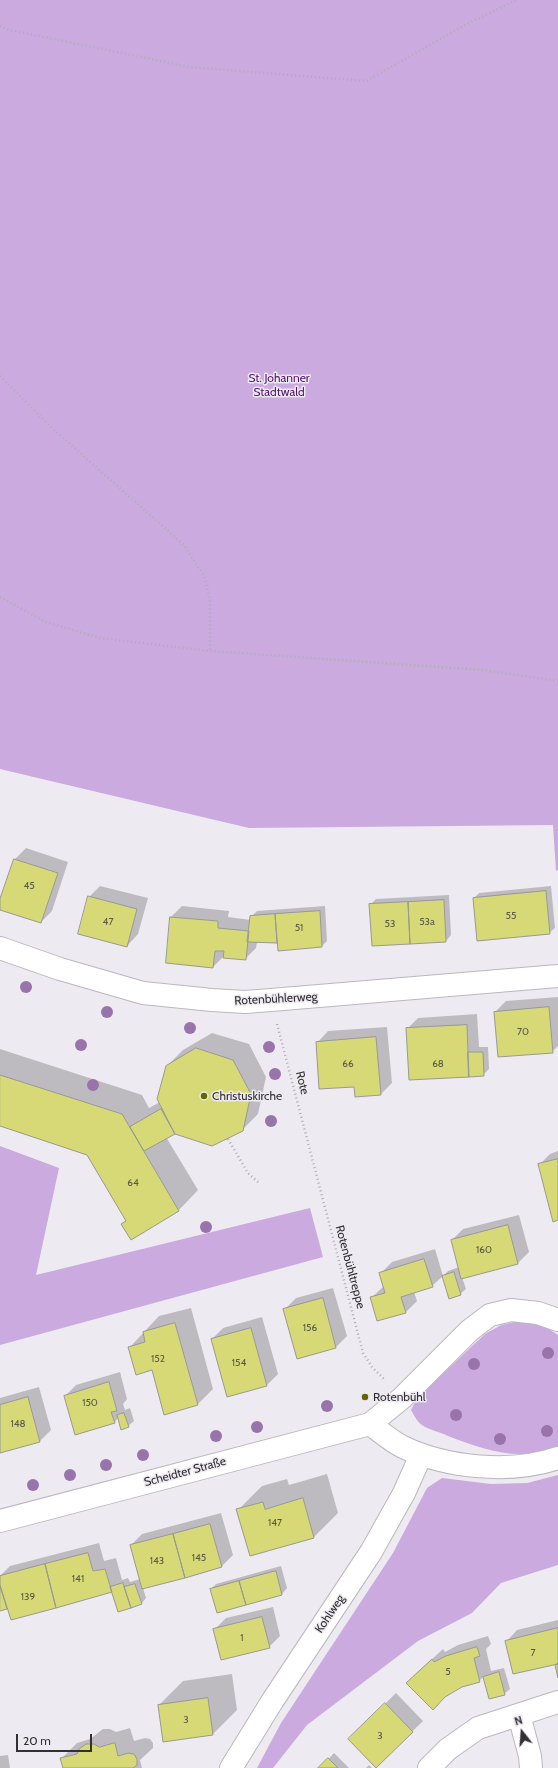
<!DOCTYPE html>
<html>
<head>
<meta charset="utf-8">
<style>
	body { margin:0 }
	#map { position:relative; width:558px; height:1768px; overflow:hidden; background:#eeeaf1; font-family:Cabin,sans-serif }
	canvas { display:block }
	.north { position:absolute; left:502px; top:1712px; width:40px; height:40px; -webkit-text-stroke:3px #eeeaf1; paint-order:stroke; rotate:343deg; font-size:11px; font-weight:700; line-height:16px; text-align:center; color:#323033 }
	.north::after { content:''; display:block; margin:auto; width:14px; height:18px; background:#323033; clip-path:polygon(50% 0,100% 100%,50% 72%,0 100%) }
	.scale { position:absolute; left:16px; top:1734px; width:76px; height:18px; box-sizing:border-box; border:2px solid #323033; border-top:0; padding-left:5px; font-size:12px; line-height:14px; white-space:nowrap; color:#323033; -webkit-text-stroke:3px #eeeaf1; paint-order:stroke }
</style>
</head>
<body>
<div id="map">
<canvas width="558" height="1768"></canvas>
<div class="north">N</div>
<div class="scale">20 m</div>
</div>
<script>
const ctx = document.querySelector('canvas').getContext('2d');
ctx.lineJoin = 'round';
function paint(path, color) {
  ctx.fillStyle = color;
  ctx.fill(path, 'evenodd');
}
function trace(path, color, width, dash) {
  ctx.strokeStyle = color;
  ctx.lineWidth = width;
  ctx.lineCap = dash ? 'butt' : 'round';
  ctx.setLineDash(dash || []);
  ctx.stroke(path);
}
function label(font, color, halo, rows, align = 'center') {
  ctx.font = font + ' Cabin,sans-serif';
  ctx.lineWidth = 3;
  ctx.setLineDash([]);
  ctx.textBaseline = 'middle';
  ctx.strokeStyle = halo;
  ctx.fillStyle = color;
  for (const [text, x, y, turn = 0] of rows) {
    ctx.save();
    ctx.translate(x, y);
    ctx.rotate((+turn || 0) * Math.PI / 180);
    ctx.textAlign = isNaN(turn) ? turn : align;
    if (halo) ctx.strokeText(text, 0, 0);
    ctx.fillText(text, 0, 0);
    ctx.restore();
  }
}
const green = new Path2D(`
	M0,0H558V870L556,871L553,825L249,828L0,769Z
	M0,1146L59,1168L36,1275L310,1208L323,1257L0,1345Z
	M519,1321L546,1327L558,1335V1446C520,1463 485,1450 448,1436C440,1432 429,1430 422,1425C418,1423 414,1415 411,1410L417,1398L485,1334L501,1325Z
	M558,1475V1565L501,1583L472,1613L418,1641L307,1725L273,1768H257L281,1723L393,1553L427,1488L442,1478L491,1484L527,1483Z`);
const shadow = new Path2D(`
	M26,848L68,862L52,911L41,922L0,909V902L15,859Z
	M100,886L148,898L138,934L127,946L89,897Z
	M551,886L555,928L549,933L474,898L479,893Z
	M449,895L451,935L446,941L370,905L376,899Z
	M182,906L229,911L228,917L251,920V917L257,911L325,906L327,941L322,946L257,942L256,948L245,959L223,957L213,967L171,917Z
	M558,997V1046L552,1052L495,1012L506,1001Z
	M477,1014L479,1047H488L489,1069L483,1075L407,1029L418,1018Z
	M387,1027L392,1083L381,1094L355,1086L317,1043L328,1031Z
	M212,1033L249,1044L266,1077L258,1114L242,1130L174,1133L166,1137L198,1190L179,1210L131,1238L122,1224L127,1220L88,1154L0,1125V1049L142,1095L149,1108L160,1102L167,1066L183,1050Z
	M558,1151V1219L539,1165L550,1154Z
	M519,1215L529,1252L518,1263L462,1277L466,1289L460,1294L450,1298L443,1276L432,1286L414,1292L417,1301L406,1312L371,1298L384,1286L381,1273L392,1262L435,1249L443,1276L448,1271L459,1267L452,1240L463,1229Z
	M333,1288L347,1336L336,1347L298,1358L285,1309L296,1298Z
	M191,1308L213,1389L197,1405L152,1369L130,1347L159,1316Z
	M262,1317L278,1374L267,1385L228,1396L212,1339L223,1328Z
	M120,1372L127,1399L123,1404L125,1410L130,1408L134,1421L128,1426L118,1418L114,1423L65,1396L76,1385Z
	M39,1387L51,1430L40,1441L0,1452V1398Z
	M327,1474L338,1513L314,1537L250,1554L238,1510L262,1486L287,1479L289,1485Z
	M221,1513L233,1555L222,1566L143,1588L146,1598L141,1604L112,1590L8,1607L0,1610V1576L10,1566L99,1543L104,1561L116,1558L122,1580L128,1578L130,1582L140,1579L131,1545L142,1534Z
	M281,1566L287,1588L282,1594L217,1612L211,1589L216,1584Z
	M273,1607L280,1636L269,1647L215,1629L226,1618Z
	M558,1620V1663L506,1642L517,1630Z
	M488,1636L491,1644L486,1649L491,1671L504,1668L510,1689L504,1694L489,1698L484,1676L479,1681L418,1672L443,1649L445,1652L458,1645Z
	M232,1674L237,1710L213,1734L164,1741L159,1705L183,1681Z
	M396,1693L423,1721L376,1767L349,1739Z
	M130,1728L134,1741L145,1738L150,1739L153,1743V1748L140,1760L142,1768H64L61,1759L77,1743L90,1739L103,1729H110L116,1732Z
	M334,1753L349,1768H320Z
	M8,1755L10,1768H0V1756Z
	M369,1765L372,1768H366Z`);
const building = new Path2D(`
	M14,859L58,873L41,923L0,910V899Z
	M546,891L550,934L477,941L473,898Z
	M88,896L137,909L127,947L78,934Z
	M444,900L446,942L410,944L408,902Z
	M408,902L410,944L372,946L369,904Z
	M320,911L322,947L278,951L275,914Z
	M275,914L277,943L247,942L250,916Z
	M170,917L218,921V928L249,931L246,960L223,958L224,951H215L213,968L166,963Z
	M549,1007L553,1053L498,1057L494,1012Z
	M467,1025L469,1077L409,1080L406,1028Z
	M376,1037L381,1095L355,1097L354,1087L319,1089L316,1042Z
	M196,1048L233,1060L251,1094L243,1131L212,1146L175,1134L157,1099L166,1066Z
	M468,1052H483L484,1076L469,1077Z
	M0,1075L122,1114L179,1211L131,1240L121,1224L126,1221L87,1155L0,1126Z
	M161,1109L175,1134L144,1151L130,1127Z
	M558,1159V1220L553,1222L538,1164Z
	M508,1225L518,1264L461,1279L451,1240Z
	M424,1259L433,1287L401,1297L406,1313L377,1321L370,1297L385,1293L379,1273Z
	M454,1272L461,1295L449,1299L442,1276Z
	M323,1298L336,1348L297,1359L283,1309Z
	M175,1323L198,1405L164,1415L152,1370L136,1375L128,1347L145,1342L143,1332Z
	M251,1328L267,1386L227,1397L211,1339Z
	M109,1382L117,1411L111,1412L115,1423L75,1435L64,1396Z
	M28,1397L40,1442L0,1453V1405Z
	M124,1413L129,1427L121,1430L117,1415Z
	M303,1498L314,1538L250,1556L236,1509L263,1502L265,1509Z
	M210,1524L222,1567L185,1578L173,1534Z
	M173,1534L185,1578L142,1589L130,1545Z
	M88,1553L93,1571L105,1569L112,1592L56,1608L45,1564Z
	M45,1564L56,1608L11,1620L0,1585V1576Z
	M276,1571L282,1595L246,1605L239,1581Z
	M239,1581L246,1605L217,1613L210,1589Z
	M123,1583L131,1608L118,1612L110,1587Z
	M135,1584L142,1604L131,1608L124,1587Z
	M0,1586L7,1609L0,1611Z
	M262,1617L270,1648L221,1660L213,1629Z
	M558,1628V1664L513,1674L505,1641Z
	M477,1647L480,1656L474,1658L480,1682L462,1687L445,1697L433,1710L406,1683L432,1659L434,1662L446,1656Z
	M558,1664V1678L555,1665Z
	M499,1672L505,1695L489,1699L483,1677Z
	M208,1698L213,1735L163,1742L158,1705Z
	M385,1703L413,1732L376,1768L348,1739Z
	M115,1743L118,1756L128,1753L134,1754L137,1759V1765L133,1768H63L60,1758L77,1754L79,1749L86,1744H94L99,1747Z
	M328,1758L338,1768H318Z`);
const path = new Path2D(`
	M0,26L10,30L189,67L366,81L465,25L516,0
	M0,376L52,428L184,545L204,576L210,599V651
	M0,597L46,622L100,638L210,651L483,670L558,681
	M277,1024L363,1353L372,1367L385,1380
	M228,1139L248,1173L260,1184`);
const minor = new Path2D(`
	M0,948L60,969L143,993L212,1000L245,1002L271,1000L558,976
	M519,1715L530,1756L531,1768
	M231,1768L273,1700L371,1552L404,1493L421,1455
	M429,1768L448,1749L478,1728L558,1702`);
const tertiary = new Path2D(`
	M370,1424C381,1432 391,1441 403,1447C447,1468 512,1474 558,1458
	M0,1521L370,1424L402,1398L470,1330L490,1315L511,1310L538,1313L558,1320`);
const trees = [
	[26,987],
	[107,1012],
	[190,1028],
	[81,1045],
	[269,1047],
	[275,1074],
	[93,1085],
	[271,1121],
	[206,1227],
	[548,1353],
	[474,1364],
	[327,1406],
	[456,1415],
	[257,1427],
	[547,1431],
	[216,1436],
	[500,1439],
	[143,1455],
	[106,1465],
	[70,1475],
	[33,1485]
];
const markers = [
	[204,1096,4,"#656600"],
	[365,1397,4,"#656600"]
];
const numberNames = [
	["45",29,886],
	["55",511,916],
	["47",108,922],
	["53a",427,922],
	["53",390,924],
	["51",299,928],
	["70",523,1032],
	["66",348,1064],
	["68",438,1064],
	["64",133,1183],
	["160",484,1250],
	["156",310,1328],
	["152",158,1359],
	["154",239,1363],
	["150",90,1403],
	["148",18,1424],
	["147",275,1523],
	["145",199,1558],
	["143",157,1561],
	["141",78,1579],
	["139",28,1597],
	["1",242,1638],
	["7",533,1653],
	["5",448,1672],
	["3",186,1720],
	["3",380,1736]
];
const parkNames = [
	["St. Johanner",279,378],
	["Stadtwald",279,392]
];
const streetNames = [
	["Rotenbühlerweg",276,999,-3],
	["Rote",302,1083,76],
	["Rotenbühltreppe",350,1267,75],
	["Scheidter Straße",185,1472,-15],
	["Kohlweg",330,1614,-56]
];
const poiNames = [
	["Christuskirche",212,1096],
	["Rotenbühl",373,1397]
];
paint(green, '#cbaadf');
paint(shadow, '#0003');
paint(building, '#d6d976');
trace(building, '#989991', 1);
trace(minor, '#bbb7be', 24);
trace(tertiary, '#bbb7be', 24);
trace(path, '#b0adb3', 2.5, [1, 3]);
trace(minor, '#fff', 22);
trace(tertiary, '#fff', 22);
ctx.fillStyle = '#9974ab';
for (const [x, y] of trees) {
  ctx.beginPath();
  ctx.arc(x, y, 6, 0, 2 * Math.PI);
  ctx.fill();
}
for (const [x, y, r, color] of markers) {
  const dot = new Path2D();
  dot.arc(x, y, r, 0, 2 * Math.PI);
  ctx.fillStyle = color;
  ctx.fill(dot);
  trace(dot, '#eeeaf1', 1.5);
}
label('10px', '#5b5a44', null, numberNames);
label('12px', '#541371', '#eeeaf1', parkNames);
label('12px', '#323033', '#eeeaf1', streetNames);
label('12px', '#323033', '#eeeaf1', poiNames, 'left');
</script>
</body>
</html>
